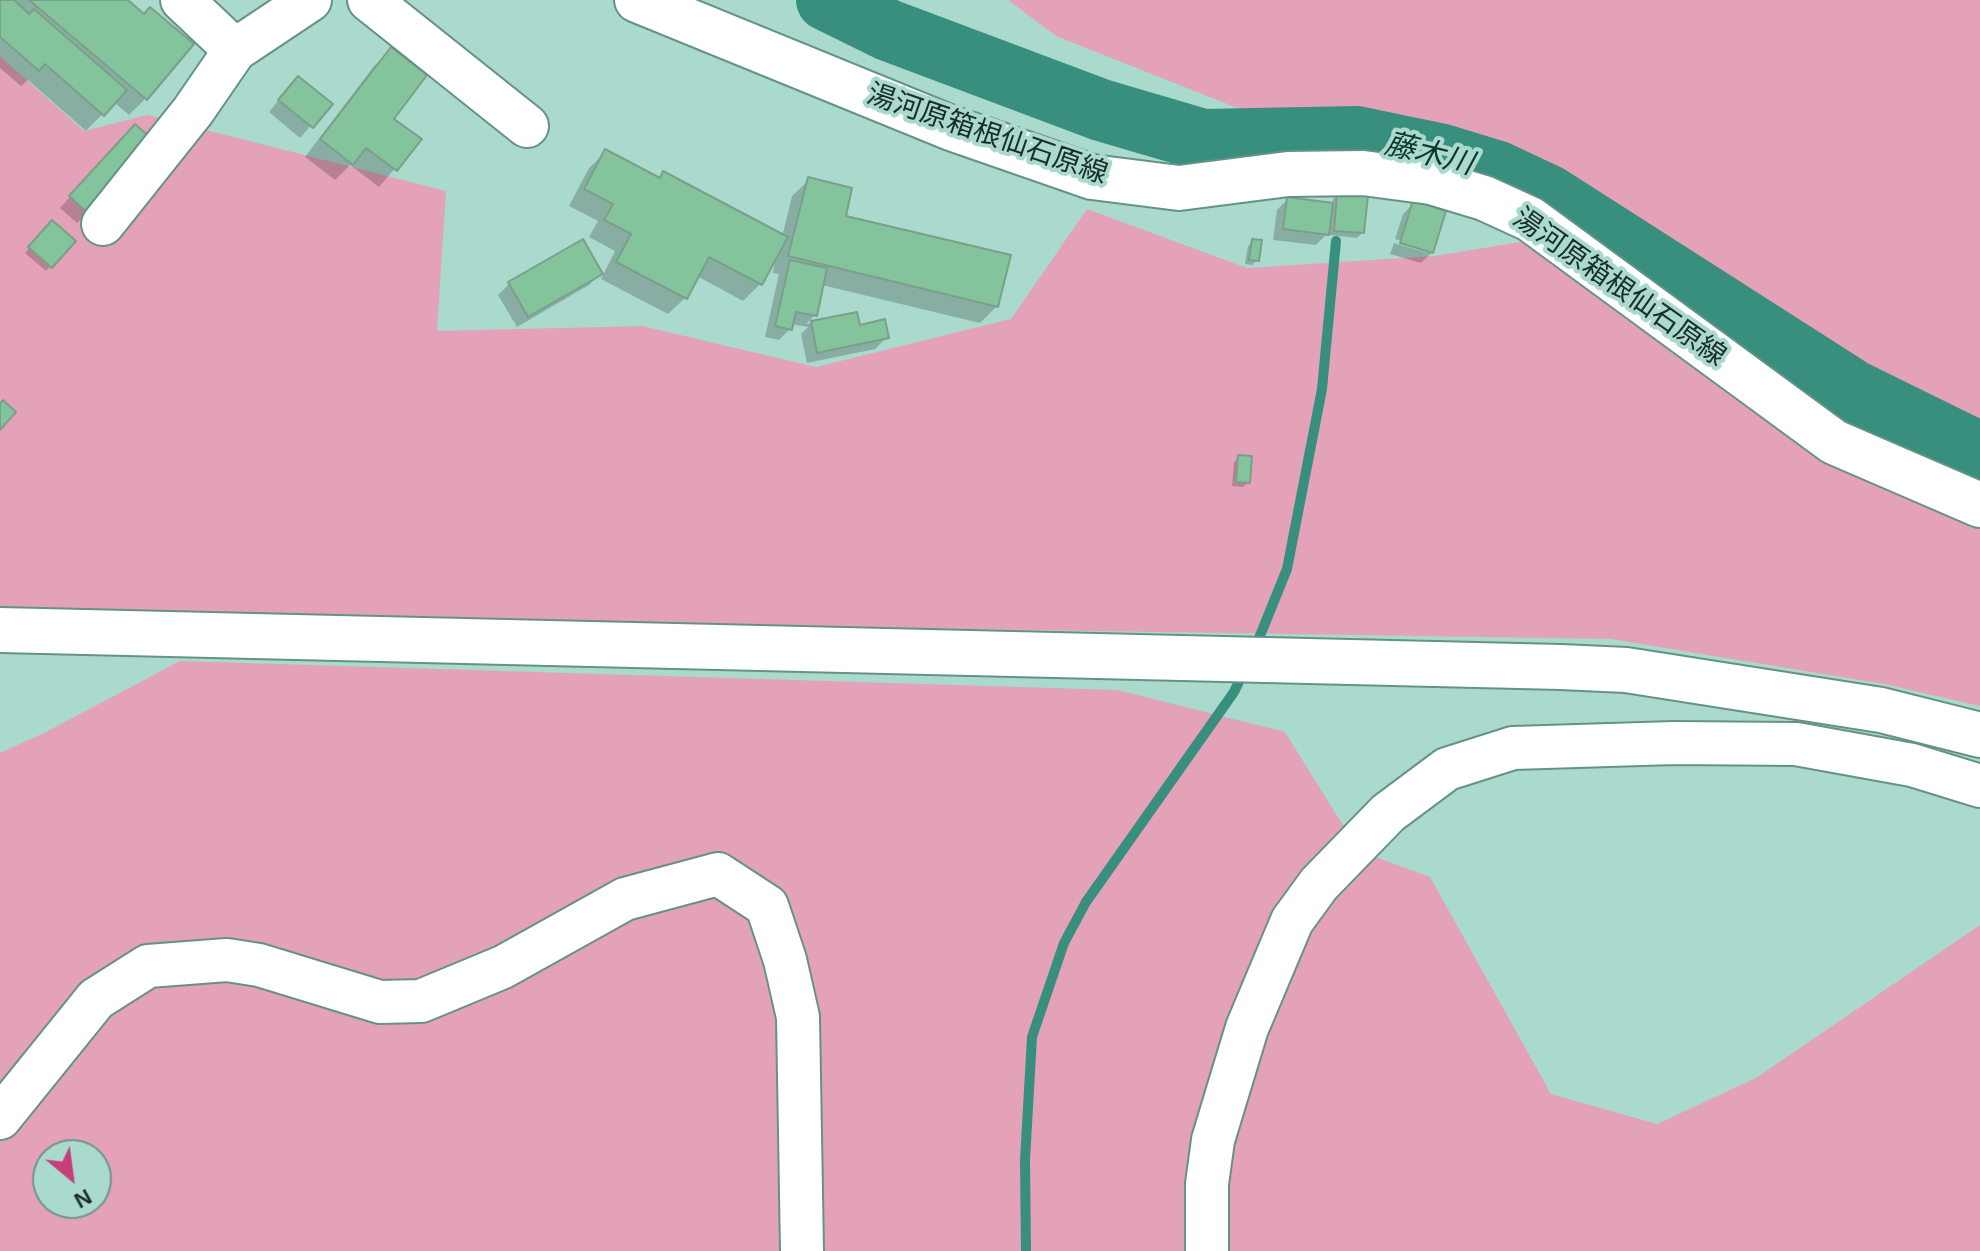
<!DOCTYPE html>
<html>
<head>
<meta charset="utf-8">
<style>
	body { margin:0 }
	#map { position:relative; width:1980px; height:1251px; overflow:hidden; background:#aadacd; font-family:Arial,sans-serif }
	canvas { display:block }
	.north { position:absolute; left:32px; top:1139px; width:80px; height:80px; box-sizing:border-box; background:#aadacd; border:2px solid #70958b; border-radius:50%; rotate:151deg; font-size:22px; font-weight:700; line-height:32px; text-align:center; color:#1a2d28 }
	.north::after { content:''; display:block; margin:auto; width:28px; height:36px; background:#c63e7b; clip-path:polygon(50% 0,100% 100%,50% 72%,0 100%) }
</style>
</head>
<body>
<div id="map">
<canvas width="1980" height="1251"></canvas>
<div class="north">N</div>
</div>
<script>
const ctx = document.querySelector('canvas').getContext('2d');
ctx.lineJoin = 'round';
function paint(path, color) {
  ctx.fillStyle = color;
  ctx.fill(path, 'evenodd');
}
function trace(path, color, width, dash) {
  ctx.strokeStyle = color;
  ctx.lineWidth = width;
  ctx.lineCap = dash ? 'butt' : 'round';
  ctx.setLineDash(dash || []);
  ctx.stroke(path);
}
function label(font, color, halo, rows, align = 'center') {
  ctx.font = font + ' Arial,"Noto Sans JP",sans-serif';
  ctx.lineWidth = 8;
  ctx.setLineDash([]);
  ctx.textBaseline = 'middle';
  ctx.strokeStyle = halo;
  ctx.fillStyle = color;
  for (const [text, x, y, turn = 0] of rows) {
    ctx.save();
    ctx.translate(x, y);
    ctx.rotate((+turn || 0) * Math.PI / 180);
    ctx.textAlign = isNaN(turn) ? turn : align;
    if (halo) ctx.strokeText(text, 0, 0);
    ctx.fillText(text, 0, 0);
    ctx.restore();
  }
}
const green = new Path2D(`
	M1008,0H1980V420L1863,367L1555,182L1501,159L1368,126L1255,115L1056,36Z
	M0,56L84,131L147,115L446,191L437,331L642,326L816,367L1011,319L1087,209L1247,268L1434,256L1521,242L1827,459L1980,526V706L1884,684L1611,639L0,614Z
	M180,661L1117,690L1285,732L1359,851L1430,877L1551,1094L1657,1124L1756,1078L1980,925V1251H0V753L44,733ZM48,1155H96V1203H48Z`);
const shadow = new Path2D(`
	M0,0H124L145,99L129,115L114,102L86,131L28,80L21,86L0,68Z
	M391,50L392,119L419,140L379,187L350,165L335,180L305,157L374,66Z
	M287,90L330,104L300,138L269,112Z
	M124,137L88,212L77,223L60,208Z
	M606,152L658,180L664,174L782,237L792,196L809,180L843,217L997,306L980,323L822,285L815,315L806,324L855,314L858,327L886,338L875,349L807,363L801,334L808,327L791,324L790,329L779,340L765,337L779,274L773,273L776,254L760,284L743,301L697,276L685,298L668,314L601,279L615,251L589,237L598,221L569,206L589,168Z
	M1338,194L1362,233L1357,238L1330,235V231L1316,245L1273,240L1277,210L1288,199L1332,204L1333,199Z
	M1414,203L1432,252L1421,263L1390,254L1394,243L1428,253V249L1395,239L1403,214Z
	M52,223L73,241L46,271L25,253Z
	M1253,241L1257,260L1252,265L1245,264L1248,246Z
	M600,274L589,285L517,327L498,295L509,284Z
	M1239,457L1248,482L1243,487L1232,486L1234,462Z`);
const stream = new Path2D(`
	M1337,137L1343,153
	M1255,648L1287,569L1322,389L1336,241
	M1026,1251L1025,1160L1032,1037L1064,943L1086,902L1234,692L1245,669`);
const river = new Path2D(`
	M827,0L888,30L1101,110L1203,140L1357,137L1439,154L1498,172L1549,196L1854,391L1980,453`);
const building = new Path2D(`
	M0,0H14L29,14L34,9L127,90L104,116L45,64L39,71L0,37Z
	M29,0H128L144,14L150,7L194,44L147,100Z
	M391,47L427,75L394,119L422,139L397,171L366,148L353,165L320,139Z
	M298,76L333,104L313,128L278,100Z
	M135,124L154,141L89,214L69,196Z
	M605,149L660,178L663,171L788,237L762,285L709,257L687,299L616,262L631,234L604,220L613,204L584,189Z
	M808,177L852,188L846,216L1011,255L998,307L788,256Z
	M1337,192L1368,195L1364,233L1334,231Z
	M1287,197L1333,203L1329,235L1283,229Z
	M1413,200L1446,211L1433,253L1400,243Z
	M52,220L76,241L52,268L28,247Z
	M583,239L603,274L528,317L508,282Z
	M1252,239L1262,240L1259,261L1249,260Z
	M790,260L827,268L817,316L796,312L792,330L775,326Z
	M857,312L860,325L885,319L889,338L817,353L811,321Z
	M3,400L16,412L0,430V404Z
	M1238,455L1252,456L1250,483L1236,482Z`);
const minor = new Path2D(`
	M182,0L235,50
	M369,0L527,126
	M103,224L193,111L235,50L310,0
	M0,1118L96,999L148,966L227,960L259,965L380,1002L421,1001L503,967L625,899L718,874L767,906L785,960L798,1017L802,1251
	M1207,1251V1184L1213,1140L1247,1028L1292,921L1319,884L1388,813L1447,769L1513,748L1674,743L1796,744L1912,765L1980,786`);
const tertiary = new Path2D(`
	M0,630L1561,667L1626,670L1881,710L1980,735`);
const primary = new Path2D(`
	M637,0L951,128L1092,177L1179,188L1288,174L1363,173L1431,182L1484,198L1530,219L1834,442L1980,505`);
const streetNames = [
	["湯河原箱根仙石原線",987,135,19],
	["湯河原箱根仙石原線",1619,288,35]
];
const waterNames = [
	["藤木川",1429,155,14]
];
paint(green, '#e3a2b8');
paint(shadow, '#0003');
trace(stream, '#398f7d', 10);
trace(river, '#398f7d', 62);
paint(building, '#83c49d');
trace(building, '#7b9f88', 2);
trace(minor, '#659287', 46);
trace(tertiary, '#659287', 48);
trace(primary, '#659287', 48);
trace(minor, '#fff', 42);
trace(tertiary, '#fff', 44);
trace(primary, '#fff', 44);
label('28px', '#1a2d28', '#aadacd', streetNames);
label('italic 30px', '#0d362d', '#aadacd', waterNames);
</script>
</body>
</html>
